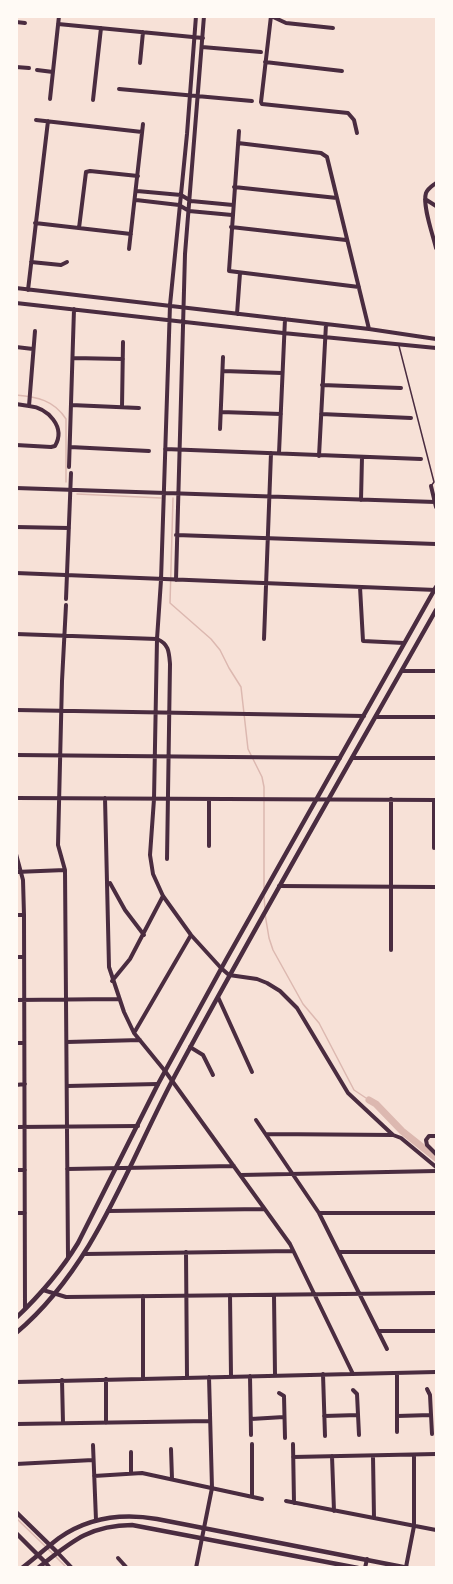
<!DOCTYPE html>
<html>
<head>
<meta charset="utf-8">
<style>
	body { margin:0 }
	#map { position:relative; width:453px; height:1584px; overflow:hidden; background:#f7e1d7; font-family:"Asap Condensed",sans-serif }
	canvas { display:block }
	.frame { position:absolute; inset:0; border:18px solid #fffaf5; pointer-events:none }
</style>
</head>
<body>
<div id="map">
<canvas width="453" height="1584"></canvas>
<div class="frame"></div>
</div>
<script>
const ctx = document.querySelector('canvas').getContext('2d');
ctx.lineJoin = 'round';
function trace(path, color, width, dash) {
  ctx.strokeStyle = color;
  ctx.lineWidth = width;
  ctx.lineCap = dash ? 'butt' : 'round';
  ctx.setLineDash(dash || []);
  ctx.stroke(path);
}
const stream = new Path2D(`
	M16,395C37,397 54,400 66,419V482
	M77,494L161,498
	M173,498L170,603L211,639L220,650L229,668L241,687L248,749L262,777L264,787V888
	M264,896L265,909
	M265,914L269,938L273,950L303,1004L319,1023L354,1090L369,1100
	M16,1518L45,1546
	M48,1549L67,1568`);
const canal = new Path2D(`
	M369,1100L376,1104L402,1131L436,1158`);
const service = new Path2D(`
	M399,346L434,482L431,486`);
const minor = new Path2D(`
	M196,16L187,134L170,305L161,580L157,639L154,799L150,855L153,874L163,896L191,935L221,968L229,975L257,979L267,983L280,991L297,1008L348,1093L393,1135
	M16,22L25,23
	M58,24L203,38
	M333,28L286,23L271,16L261,102L262,104L348,113L354,120L357,133
	M202,47L261,52
	M265,62L342,71
	M140,63L143,32
	M16,67L29,68
	M37,70L53,72
	M119,89L252,101
	M50,99L59,16
	M93,100L101,28
	M36,120L142,132
	M239,131L229,271L359,287
	M238,143L321,153L327,157L369,329
	M436,183C432,186 428,188 426,193C422,205 433,235 436,248
	M234,187L337,198
	M137,191L181,195L191,201L233,205
	M425,199L436,206
	M136,200L179,205L189,211L232,215
	M35,223L131,234
	M231,227L346,240
	M79,228L86,172L90,171L138,176
	M129,249L143,124
	M31,262L61,265L67,262
	M16,288L369,329L436,339
	M28,290L48,121
	M16,303L283,333L436,348
	M237,314L240,273
	M16,347L33,349
	M73,358L123,359
	M223,371L282,373
	M322,385L401,388
	M16,404L29,406
	M71,405L139,408
	M122,407L123,342
	M221,412L281,414
	M321,414L411,418
	M220,429L223,357
	M16,445L51,447L55,446C66,427 48,408 29,406L35,331
	M70,447L149,451
	M165,449L421,459
	M279,453L285,319
	M319,456L326,324
	M69,467L74,309
	M431,486L436,507
	M16,488L435,502
	M361,500L362,457
	M16,527L69,528
	M176,535L436,544
	M16,573L436,590
	M176,580L185,254L204,16
	M360,587L363,641L404,643
	M66,599L71,473
	M66,605L62,681L58,845L65,870L68,1258
	M16,634L157,639C169,644 169,652 170,664L167,859
	M264,639L271,453
	M402,671H436
	M16,710L364,716
	M376,717H436
	M16,755L340,758
	M352,758H436
	M16,798L436,800
	M105,798L109,967L124,1012L134,1033L165,1071L290,1244L353,1374
	M209,799V846
	M434,848V800
	M16,854L23,880L24,915L25,1308
	M16,872L65,870
	M110,883L125,910L144,935
	M279,886L436,887
	M16,915H24
	M391,950V799
	M16,957H24
	M112,981L130,959L163,896
	M218,997L252,1072
	M16,1000L119,999
	M134,1033L191,935
	M67,1042L140,1040
	M16,1043H24
	M190,1047L203,1055L213,1075
	M16,1085L25,1084
	M67,1086L158,1084
	M256,1120L319,1213L387,1349
	M16,1127L138,1126
	M266,1134L393,1135L401,1138L436,1167
	M436,1136H429L426,1140L427,1145L436,1154
	M67,1169L234,1166
	M16,1170H25
	M241,1175L436,1171
	M108,1211L264,1209
	M16,1213H25
	M319,1213H436
	M186,1252L187,1377
	M340,1252H436
	M85,1254L293,1251
	M43,1290L66,1297L436,1293
	M230,1295L231,1376
	M274,1295L275,1375
	M143,1296V1378
	M378,1331H436
	M323,1374L325,1436
	M250,1376L251,1435
	M62,1380L63,1423
	M16,1382L436,1372
	M427,1389L430,1395L432,1434
	M353,1390L357,1394L359,1435
	M279,1393L284,1396L285,1438
	M324,1416L358,1415
	M397,1416L431,1415
	M251,1419L284,1417
	M106,1423V1379
	M16,1424L210,1421
	M397,1432V1373
	M293,1444L294,1503
	M93,1445L96,1520
	M171,1449L172,1479
	M131,1452V1473
	M332,1456L334,1511
	M373,1456L374,1518
	M293,1457L436,1454
	M16,1464L93,1460
	M94,1476L142,1473L262,1499
	M252,1497V1444
	M286,1501L436,1530
	M57,1552L72,1568
	M118,1558L127,1568
	M45,1562L50,1568
	M406,1567L414,1526V1455
	M196,1568L212,1488L209,1377
	M365,1568L367,1559`);
const tertiary = new Path2D(`
	M16,1318C40,1295 61,1271 78,1243L158,1084L227,958L436,587
	M16,1333C98,1264 129,1159 179,1068C262,914 350,762 436,610
	M16,1512L57,1552
	M16,1533L45,1562
	M22,1568C35,1558 46,1548 59,1538C89,1517 122,1513 157,1519L408,1568
	M38,1568C70,1543 89,1525 132,1525L358,1568`);
trace(stream, '#dcb8b0', 1.5);
trace(canal, '#dcb8b0', 7);
trace(service, '#4a2c40', 1.5);
trace(minor, '#4a2c40', 4);
trace(tertiary, '#4a2c40', 4.5);
</script>
</body>
</html>
